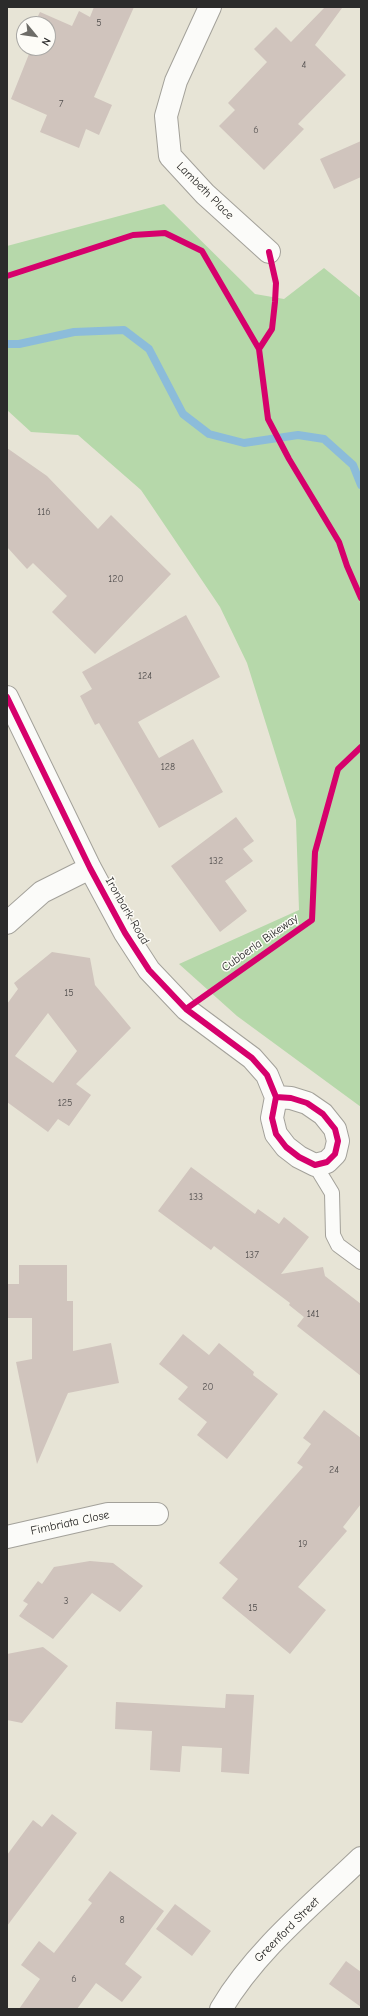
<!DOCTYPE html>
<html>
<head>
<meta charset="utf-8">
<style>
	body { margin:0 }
	#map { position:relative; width:368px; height:2016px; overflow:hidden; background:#e7e4d6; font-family:"Comic Neue",sans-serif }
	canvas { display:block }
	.frame { position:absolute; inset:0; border:8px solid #2b2b2b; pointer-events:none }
	.north { position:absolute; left:16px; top:16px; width:40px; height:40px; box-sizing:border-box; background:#fdfcf7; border:1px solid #a9a8a5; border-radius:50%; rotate:119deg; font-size:11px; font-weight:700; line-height:16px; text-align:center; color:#2b2b2b }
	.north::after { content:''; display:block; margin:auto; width:14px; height:18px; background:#6d6c67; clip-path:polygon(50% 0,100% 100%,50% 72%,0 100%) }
</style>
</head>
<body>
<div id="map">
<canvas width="368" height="2016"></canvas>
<div class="frame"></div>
<div class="north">N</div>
</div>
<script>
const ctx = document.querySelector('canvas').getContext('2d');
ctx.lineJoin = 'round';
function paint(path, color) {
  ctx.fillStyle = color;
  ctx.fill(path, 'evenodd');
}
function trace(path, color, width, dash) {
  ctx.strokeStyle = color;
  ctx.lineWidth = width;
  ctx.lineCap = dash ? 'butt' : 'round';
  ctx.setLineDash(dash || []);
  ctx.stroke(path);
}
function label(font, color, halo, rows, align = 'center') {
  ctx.font = font + ' "Comic Neue",sans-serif';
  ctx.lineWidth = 3;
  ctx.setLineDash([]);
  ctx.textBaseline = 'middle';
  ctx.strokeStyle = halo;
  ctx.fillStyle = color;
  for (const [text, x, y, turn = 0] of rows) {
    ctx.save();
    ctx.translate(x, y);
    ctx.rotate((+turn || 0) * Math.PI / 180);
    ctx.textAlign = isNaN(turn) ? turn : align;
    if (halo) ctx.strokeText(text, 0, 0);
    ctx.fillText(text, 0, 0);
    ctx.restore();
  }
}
const green = new Path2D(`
	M164,204L255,294L284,299L324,268L361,298V1107L237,1016L179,964L299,910L296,820L247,663L220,607L141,490L78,435L31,432L7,410V246Z`);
const stream = new Path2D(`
	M7,344H19L74,332L124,330L149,349L183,414L209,434L244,443L298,435L324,439L353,465L361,485`);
const building = new Path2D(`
	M94,7H134L94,97L112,105L99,135L86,129L79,148L40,132L47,115L11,99L31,49L29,48H48V24H34L40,12L72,26L79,11L90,17Z
	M325,7L342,8L315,45L346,75L298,124L304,129L264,170L219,126L235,110L228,103L267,62L254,49L276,27L291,42Z
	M361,141V177L334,189L320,159Z
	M7,448L47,476L98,529L111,515L171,574L95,654L52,612L67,596L33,563L27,569L7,547Z
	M186,615L220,677L138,722L159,758L193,739L223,792L159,828L99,723L95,725L80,696L92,689L82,672Z
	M236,817L254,841L243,849L253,861L225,881L247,911L220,932L171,866Z
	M52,952L90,958L95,985L131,1028L76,1084L91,1095L69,1126L58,1119L48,1132L7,1102V1004L18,989L14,983ZM48,1013L77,1051L53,1083L15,1056Z
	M191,1167L255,1214L258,1209L279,1224L284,1217L309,1237L281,1274L323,1267L325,1276L361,1304V1376L297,1326L304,1317L289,1305L290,1303L214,1246L211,1250L158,1211Z
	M19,1265H67V1301H73V1351L111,1343L119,1383L68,1393L37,1464L16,1362L32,1359V1318H7V1284H19Z
	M183,1334L209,1355L219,1343L254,1372L253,1375L278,1394L227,1459L197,1435L207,1422L178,1399L188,1387L159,1364Z
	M324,1410L361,1438V1504L343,1527L347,1531L298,1587L326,1610L290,1654L222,1598L238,1579L219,1563L303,1467L297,1463L311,1444L303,1438Z
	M90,1561L113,1563L143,1586L120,1612L92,1593L53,1639L19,1616L28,1604L23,1601L38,1581L42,1584L54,1567Z
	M43,1647L68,1666L22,1723L7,1720V1654Z
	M226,1694L254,1695L249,1774L221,1772L222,1748L182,1746L180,1772L150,1770L152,1731L115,1729L116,1702L225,1708Z
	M52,1814L77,1833L7,1926V1855L33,1820L42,1827Z
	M110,1871L164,1911L125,1964L142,1977L122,2002L96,1983L77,2009H19L40,1979L21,1965L39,1941L54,1953L92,1903L88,1900Z
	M175,1904L211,1931L192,1956L156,1929Z
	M346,1961L361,1972V2007L329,1984Z`);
const lane = new Path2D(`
	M315,1165L332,1193L333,1235L338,1245L361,1262`);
const street = new Path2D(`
	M210,7L176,81L166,116L170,156L205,194L269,252
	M7,697L90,868L125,933L149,970L186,1009L252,1058L267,1075L276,1097L272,1118L276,1134L286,1147L299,1157L315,1165L327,1162L335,1154L338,1141L335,1129L323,1114L307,1103L291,1098L276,1097
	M7,923L42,892L90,868
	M7,1537L108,1514H157`);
const secondary = new Path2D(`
	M221,2009C256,1950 312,1905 361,1858`);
const cycleway = new Path2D(`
	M269,252L276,283L275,302L272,329L259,349L268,419L289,459L339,542L347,566L361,598
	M7,276L133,235L165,233L202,251L259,349
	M7,697L90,868L125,933L149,970L186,1009L252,1058L267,1075L276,1097L272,1118L276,1134L286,1147L299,1157L315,1165L327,1162L335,1154L338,1141L335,1129L323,1114L307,1103L291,1098L276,1097
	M186,1009L312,920L315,852L338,769L361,747`);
const numberNames = [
	["5",99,23],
	["4",304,65],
	["7",61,104],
	["6",256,130],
	["116",44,512],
	["120",116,579],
	["124",145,676],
	["128",168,767],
	["132",216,861],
	["15",69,993],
	["125",65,1103],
	["133",196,1197],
	["137",252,1255],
	["141",313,1314],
	["20",208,1387],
	["24",334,1470],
	["19",303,1544],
	["3",66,1601],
	["15",253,1608],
	["8",122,1920],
	["6",74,1979]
];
const streetNames = [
	["Lambeth Place",205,191,45],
	["Ironbark Road",127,911,60],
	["Cubberla Bikeway",260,943,-35],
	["Fimbriata Close",70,1523,-12],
	["Greenford Street",287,1930,-45]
];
paint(green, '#b6d8aa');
trace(stream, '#8cbcda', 8);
paint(building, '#d0c4bd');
trace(lane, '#a3a19a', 16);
trace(street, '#a3a19a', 24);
trace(secondary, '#a3a19a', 24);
trace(lane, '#fbfbf9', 14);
trace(street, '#fbfbf9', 22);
trace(secondary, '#fbfbf9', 22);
trace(cycleway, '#d6006c', 6);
label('10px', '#545150', null, numberNames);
label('12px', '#2b2b2b', '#fdfcf7', streetNames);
</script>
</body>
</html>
